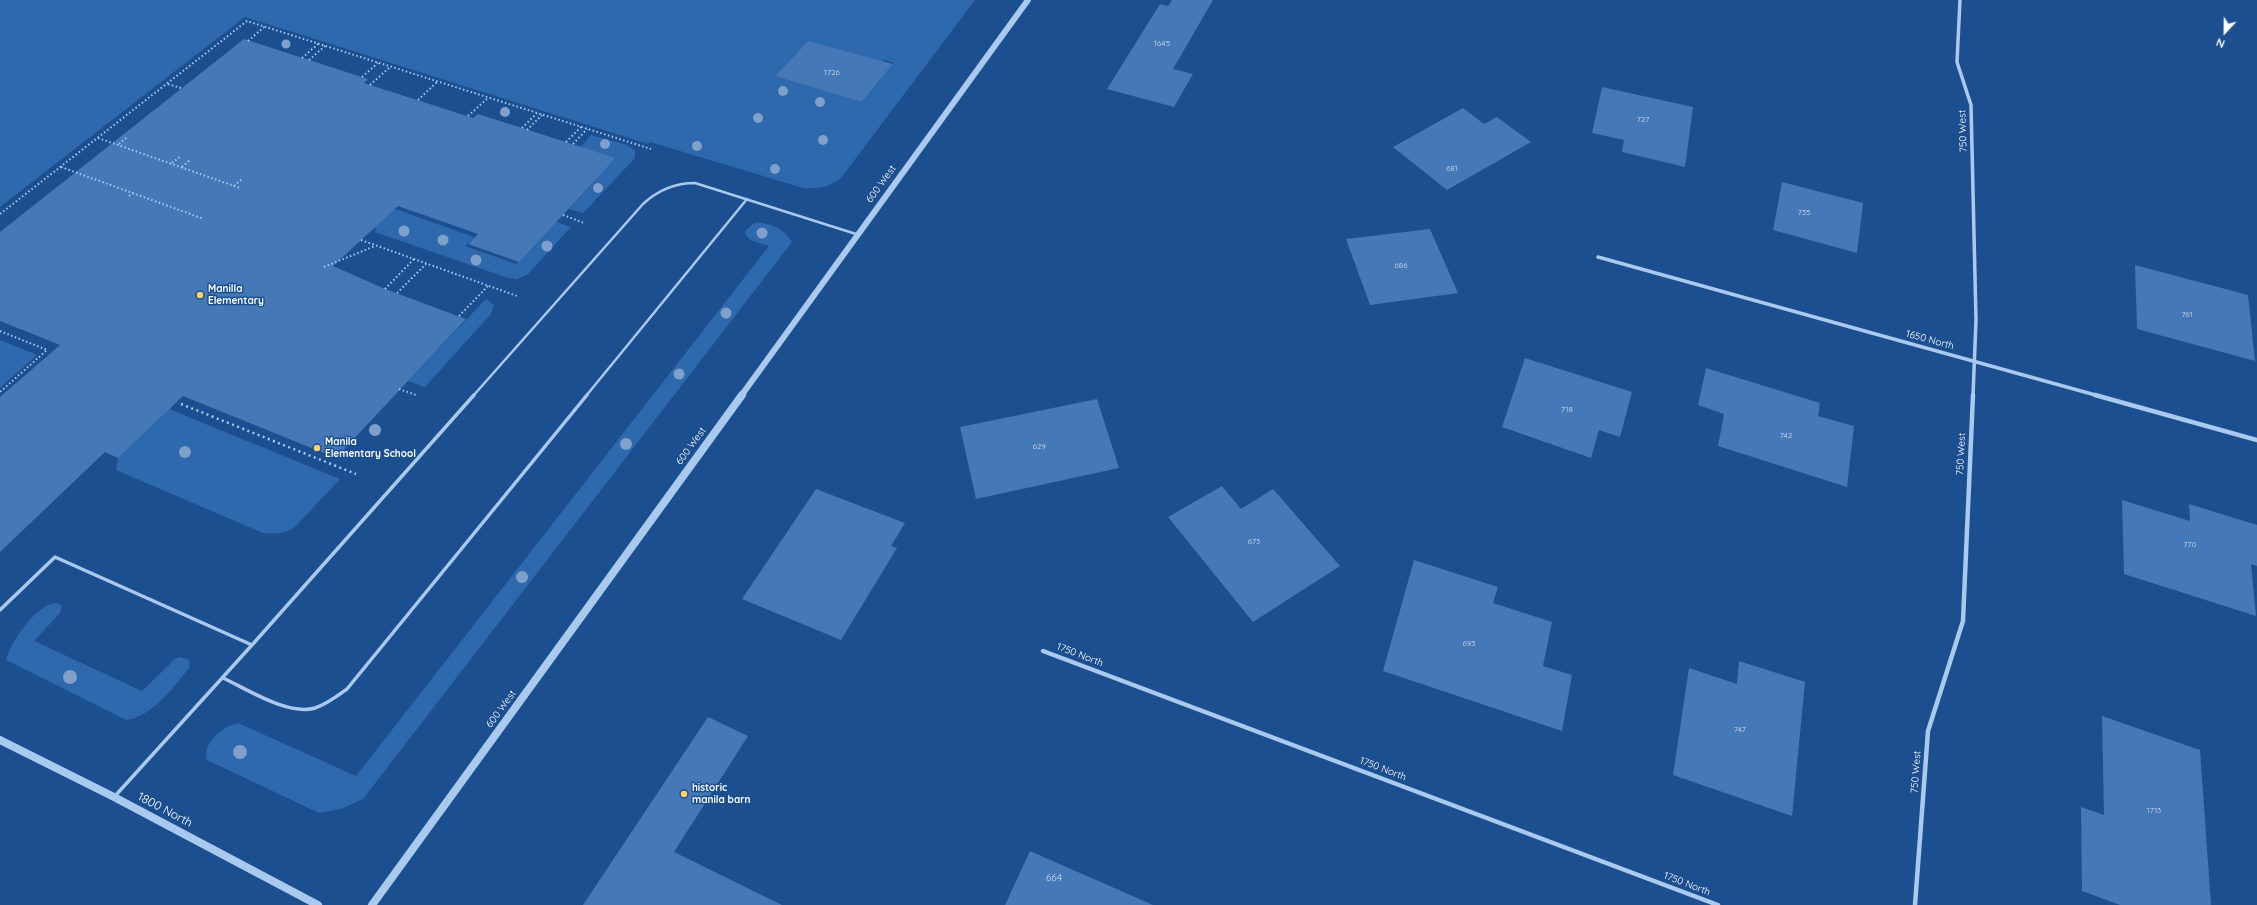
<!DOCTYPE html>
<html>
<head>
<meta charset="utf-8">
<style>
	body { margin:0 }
	#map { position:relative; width:2257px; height:905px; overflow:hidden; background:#1b4f8f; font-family:Quicksand,sans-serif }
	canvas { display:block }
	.north { position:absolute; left:2205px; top:12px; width:40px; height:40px; -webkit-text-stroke:3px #1b4f8f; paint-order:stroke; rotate:202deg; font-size:11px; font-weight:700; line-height:16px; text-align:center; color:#fff }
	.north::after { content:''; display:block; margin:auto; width:14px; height:18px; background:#fff; clip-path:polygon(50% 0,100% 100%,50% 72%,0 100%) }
</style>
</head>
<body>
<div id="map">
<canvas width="2257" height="905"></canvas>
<div class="north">N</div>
</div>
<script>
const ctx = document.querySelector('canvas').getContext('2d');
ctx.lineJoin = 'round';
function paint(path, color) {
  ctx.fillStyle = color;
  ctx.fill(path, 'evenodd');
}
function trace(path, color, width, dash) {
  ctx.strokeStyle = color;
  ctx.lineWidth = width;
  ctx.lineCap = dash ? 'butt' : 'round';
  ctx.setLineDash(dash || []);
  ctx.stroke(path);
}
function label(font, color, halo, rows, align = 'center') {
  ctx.font = font + ' Quicksand,sans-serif';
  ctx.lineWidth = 3;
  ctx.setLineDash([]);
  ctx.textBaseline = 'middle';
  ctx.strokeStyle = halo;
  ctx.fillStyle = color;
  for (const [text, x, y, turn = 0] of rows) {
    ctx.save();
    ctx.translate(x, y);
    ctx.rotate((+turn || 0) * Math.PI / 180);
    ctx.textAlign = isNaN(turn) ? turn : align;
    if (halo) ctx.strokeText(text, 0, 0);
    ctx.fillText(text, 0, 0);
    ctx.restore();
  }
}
const green = new Path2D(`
	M0,0H975L841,178C830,187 817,189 803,188L650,142L648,144L245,17L0,207ZM808,41L877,70L884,60L894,63L862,102L776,75Z
	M591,135L627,145L635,151V158L583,213L569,209L616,158L581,147Z
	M387,206L474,237L465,246L516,264L556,222L571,227L528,274L517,279L508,278L375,232L376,229L368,225Z
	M754,223C768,221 785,229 792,242L363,799L341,809L319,813L207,760C202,742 223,726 238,723L356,776L769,246C760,242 746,243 745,231Z
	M486,299L494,305L491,314L425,387L408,381Z
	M0,340L37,355L0,388Z
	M169,409L340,479L296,526C285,534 276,534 263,533L116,470L118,458Z
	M56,603L62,605L60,613L34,641L142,691L175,659L179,657L188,659L190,662L189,668C173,688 153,716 126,720L6,660C10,642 37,604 56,603Z`);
const building = new Path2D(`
	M1172,0H1213L1173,69L1193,74L1174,107L1107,89L1160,4L1168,6Z
	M244,39L368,79L364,83L473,118L478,114L616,158L519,262L468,244L478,234L398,206L333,266L385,289L466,319L336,458L183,396L118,458L105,452L0,552V397L60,345L0,321V232Z
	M808,41L893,64L862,102L775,76Z
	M1602,87L1693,107L1685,167L1622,152L1624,140L1592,133Z
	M1463,108L1484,124L1497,117L1531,142L1447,190L1393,147Z
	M1782,182L1863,203L1857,253L1773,230Z
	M1430,229L1458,293L1370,305L1346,239Z
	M2135,265L2248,295L2255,361L2137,329Z
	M1525,358L1632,392L1620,437L1599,430L1591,458L1502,427Z
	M1706,368L1820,403L1818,416L1854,426L1847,487L1718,446L1724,414L1698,405Z
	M1097,399L1119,468L976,499L960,427Z
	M1222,486L1241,509L1273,489L1340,566L1253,622L1168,517Z
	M816,489L905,523L891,546L897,548L841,640L742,599Z
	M2122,500L2190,521L2189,504L2257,525V566L2251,564L2256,616L2124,574Z
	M1414,560L1498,587L1493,603L1552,622L1543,666L1572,675L1562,731L1383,671Z
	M1739,661L1805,682L1792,816L1673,775L1689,668L1737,684Z
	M2102,716L2200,750L2211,905H2120L2082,891L2081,807L2104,815Z
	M708,717L748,736L674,852L782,905H583Z
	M1030,851L1153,905H1005Z`);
const pathFar1 = new Path2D(`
	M248,41L264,27
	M302,58L318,44
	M309,60L325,46
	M362,77L378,63
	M168,84L181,88
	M370,85L390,67
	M418,100L437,82
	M468,116L488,98
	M522,128L537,113
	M527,130L542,115
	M98,138L240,188
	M566,142L581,127
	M119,144L127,137
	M573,144L587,129
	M172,163L181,156
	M61,167L204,219
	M182,167L190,160
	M234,186L243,178
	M129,196L133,193
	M0,214L247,21L651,149
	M563,215L584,223
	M361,240L517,296
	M324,267L375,246
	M385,289L414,259
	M397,293L426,264
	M459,316L488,286
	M0,331L47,350L0,392
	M399,389L416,395`);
const path = new Path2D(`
	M181,404L356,474`);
const serviceFar1 = new Path2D(`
	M473,396L643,204C658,190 674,183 695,183L856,234
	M586,396L747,199`);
const service = new Path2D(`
	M0,610L55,557L252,645L115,796
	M252,645L474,395
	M223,678C247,689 288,716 315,708C327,704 337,696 347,689L587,395`);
const minorFar1 = new Path2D(`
	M1960,0L1957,62L1971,105L1976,320L1973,396
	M1598,257L2099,396`);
const minor = new Path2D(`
	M2095,395L2257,440
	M1043,651L1718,905
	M1915,905L1928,731L1963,621L1973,395`);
const tertiaryFar1 = new Path2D(`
	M741,396L1028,0`);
const tertiary = new Path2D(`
	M0,740L114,797L318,905
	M372,905L742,395`);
const trees = [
	[286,44,4.5],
	[783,91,5],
	[820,102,5],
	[505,112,5],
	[758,118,5],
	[823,140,5],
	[605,144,5],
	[697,146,5],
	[775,169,5],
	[598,188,5],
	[404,231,5.5],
	[762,233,5.5],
	[443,240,5.5],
	[547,246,5.5],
	[476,260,5.5],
	[726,313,5.5],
	[679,374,5.5],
	[375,430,6],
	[626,444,6],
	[185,452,6],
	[522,577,6],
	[70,677,7],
	[240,752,7]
];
const markers = [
	[200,295,4,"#ffd166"],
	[317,448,4,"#ffd166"],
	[684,794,4,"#ffd166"]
];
const numberNames = [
	["1645",1162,44],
	["1726",832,73],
	["727",1643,120],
	["681",1452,169],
	["735",1804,213],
	["686",1401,266],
	["761",2187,315],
	["718",1567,410],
	["742",1786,436],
	["629",1039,447],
	["673",1254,542],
	["770",2190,545],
	["693",1469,644],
	["747",1740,730],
	["1713",2154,811]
];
const streetNames = [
	["750 West",1963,131,-92],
	["600 West",881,184,-54],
	["1650 North",1930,340,15],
	["600 West",691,446,-54],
	["750 West",1961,454,-87],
	["1750 North",1080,655,21],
	["600 West",501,709,-54],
	["1750 North",1383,769,21],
	["750 West",1916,772,-86],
	["1750 North",1687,884,21]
];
const poiNames = [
	["Manilla",208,289],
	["Elementary",208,301],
	["Manila",325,442],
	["Elementary School",325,454],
	["historic",692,788],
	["manila barn",692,800]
];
const nearNumbernames = [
	["664",1054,878]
];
const nearStreetnames = [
	["1800 North",165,810,28]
];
paint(green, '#2e69ad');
paint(building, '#4478b7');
trace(pathFar1, '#a9c9ee', 2, [1.5, 2.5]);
trace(path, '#a9c9ee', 2.5, [2, 3.5]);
trace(serviceFar1, '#a9c9ee', 2.5);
trace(service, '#a9c9ee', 3.5);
trace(minorFar1, '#a9c9ee', 3.5);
trace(minor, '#a9c9ee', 4.5);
trace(tertiaryFar1, '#a9c9ee', 6);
trace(tertiary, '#a9c9ee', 8);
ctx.fillStyle = '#7ea0ca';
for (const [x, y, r] of trees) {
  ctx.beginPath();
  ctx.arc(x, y, r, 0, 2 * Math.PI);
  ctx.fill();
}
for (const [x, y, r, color] of markers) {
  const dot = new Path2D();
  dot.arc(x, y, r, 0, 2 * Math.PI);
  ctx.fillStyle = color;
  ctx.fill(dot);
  trace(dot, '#1b4f8f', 1.5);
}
label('8px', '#d0dded', null, numberNames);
label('10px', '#fff', '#1b4f8f', streetNames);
label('bold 10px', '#fff', '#1b4f8f', poiNames, 'left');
label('10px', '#d0dded', null, nearNumbernames);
label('12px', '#fff', '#1b4f8f', nearStreetnames);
</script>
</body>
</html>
